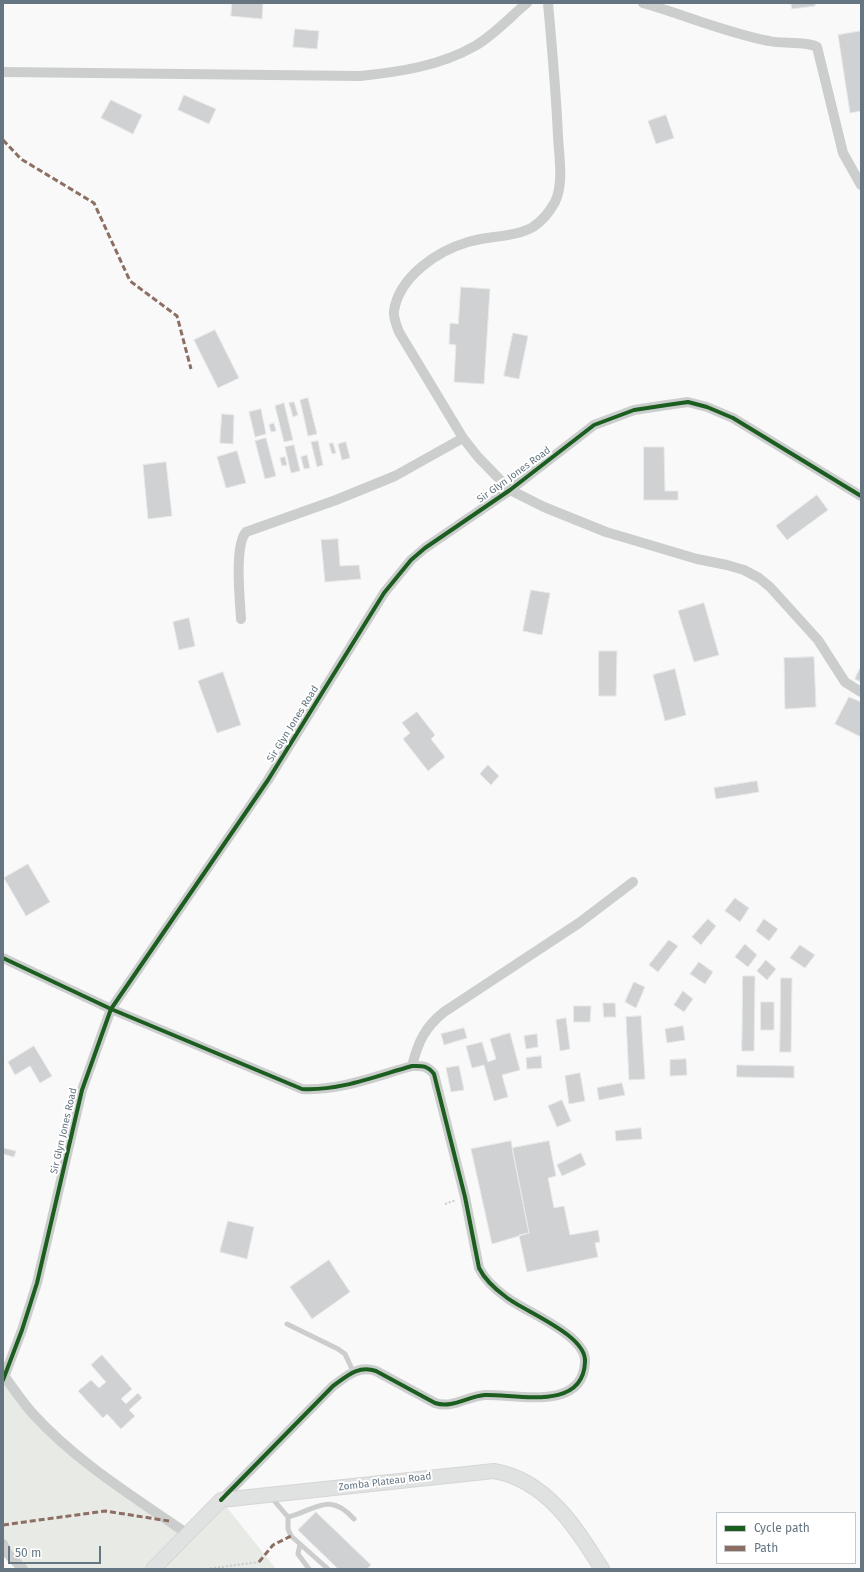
<!DOCTYPE html>
<html>
<head>
<meta charset="utf-8">
<style>
	body { margin:0 }
	#map { position:relative; width:864px; height:1572px; overflow:hidden; background:#f9f9f9; font-family:"Fira Sans",sans-serif }
	canvas { display:block }
	.frame { position:absolute; inset:0; border:4px solid #657682; pointer-events:none }
	.legend { position:absolute; left:716px; top:1512px; width:140px; height:52px; box-sizing:border-box; background:#fff; border:1px solid #c1c8cd; margin:0; padding:5px 7px; list-style:none; font-size:12px; color:#657682 }
	.legend li { display:flex; align-items:center; gap:8px; height:20px }
	.legend b { width:20px; border:1px solid #c1c8cd }
	.scale { position:absolute; left:8px; top:1546px; width:93px; height:18px; box-sizing:border-box; border:2px solid #657682; border-top:0; padding-left:5px; font-size:12px; line-height:14px; white-space:nowrap; color:#657682; -webkit-text-stroke:3px #fff; paint-order:stroke }
</style>
</head>
<body>
<div id="map">
<canvas width="864" height="1572"></canvas>
<div class="frame"></div>
<ul class="legend">
<li><b style="height:5px;background:#1b5e20"></b>Cycle path</li>
<li><b style="height:5px;background:#8d6e63"></b>Path</li>
</ul>
<div class="scale">50 m</div>
</div>
<script>
const ctx = document.querySelector('canvas').getContext('2d');
ctx.lineJoin = 'round';
function paint(path, color) {
  ctx.fillStyle = color;
  ctx.fill(path, 'evenodd');
}
function trace(path, color, width, dash) {
  ctx.strokeStyle = color;
  ctx.lineWidth = width;
  ctx.lineCap = dash ? 'butt' : 'round';
  ctx.setLineDash(dash || []);
  ctx.stroke(path);
}
function label(font, color, halo, rows, align = 'center') {
  ctx.font = font + ' "Fira Sans",sans-serif';
  ctx.lineWidth = 4;
  ctx.setLineDash([]);
  ctx.textBaseline = 'middle';
  ctx.strokeStyle = halo;
  ctx.fillStyle = color;
  for (const [text, x, y, turn = 0] of rows) {
    ctx.save();
    ctx.translate(x, y);
    ctx.rotate((+turn || 0) * Math.PI / 180);
    ctx.textAlign = isNaN(turn) ? turn : align;
    if (halo) ctx.strokeText(text, 0, 0);
    ctx.fillText(text, 0, 0);
    ctx.restore();
  }
}
const green = new Path2D(`
	M9,1373L39,1418L119,1486L186,1533L221,1500L276,1569H23L3,1544V1387Z`);
const building = new Path2D(`
	M232,3H263L262,19L231,16Z
	M791,3H815V6L792,9Z
	M295,29L319,31L317,49L293,47Z
	M861,31V111L850,113L838,35Z
	M184,95L216,109L209,124L178,110Z
	M111,100L142,115L133,134L101,118Z
	M666,115L674,138L656,144L648,121Z
	M461,287L490,289L484,384L454,382L456,345L449,344L450,323L458,324Z
	M215,330L239,378L218,388L194,340Z
	M513,333L528,336L519,379L504,376Z
	M308,398L317,434L308,436L300,400Z
	M294,402L298,415L293,417L289,403Z
	M284,403L293,440L284,442L275,406Z
	M261,409L266,434L255,437L249,412Z
	M222,414L234,415L233,444L220,443Z
	M274,423L276,431L271,432L269,425Z
	M266,438L276,476L265,479L255,441Z
	M318,441L323,465L317,467L311,442Z
	M346,442L350,458L342,460L338,444Z
	M333,443L336,453L332,454L329,444Z
	M294,445L300,471L291,473L285,447Z
	M644,447H664L665,491H678V500H644Z
	M237,451L246,483L226,488L217,457Z
	M307,455L310,468L304,469L301,457Z
	M285,457L287,465L282,466L280,458Z
	M166,462L172,516L148,519L143,465Z
	M817,495L828,510L787,540L776,526Z
	M338,539L340,566L359,565L361,579L325,582L321,540Z
	M531,590L550,593L542,635L523,631Z
	M704,603L719,655L694,662L678,611Z
	M189,618L195,646L179,650L173,622Z
	M599,651H617L616,696H599Z
	M814,657L816,707L785,709L784,658Z
	M861,666V682L855,679Z
	M675,669L686,715L665,721L653,675Z
	M223,672L241,725L217,733L198,681Z
	M849,697L861,702V737L835,724Z
	M417,712L435,735L431,739L445,757L428,771L403,739L410,733L402,723Z
	M488,765L499,776L491,785L480,774Z
	M757,781L759,792L716,799L714,788Z
	M28,864L50,902L26,916L4,878Z
	M735,898L749,908L740,922L725,911Z
	M708,919L716,926L701,945L692,937Z
	M764,919L778,929L769,941L756,931Z
	M669,940L678,946L658,972L649,965Z
	M745,944L757,955L748,967L735,957Z
	M800,945L815,955L805,968L790,958Z
	M766,960L776,969L767,980L757,971Z
	M699,962L713,972L705,984L690,974Z
	M743,976H755L754,1051H742Z
	M781,978H792L791,1052H780Z
	M634,982L645,987L636,1008L625,1002Z
	M683,991L693,999L684,1012L674,1005Z
	M761,1002H774V1030H761Z
	M603,1003H615L616,1017H604Z
	M574,1006H591L590,1022H574Z
	M641,1016L645,1079L629,1080L626,1017Z
	M566,1018L570,1049L560,1051L556,1020Z
	M683,1026L685,1040L667,1043L665,1029Z
	M464,1028L467,1038L444,1045L441,1034Z
	M510,1033L520,1070L502,1075L508,1097L494,1101L484,1065L472,1068L466,1046L482,1042L488,1062L496,1059L490,1039Z
	M537,1034L538,1047L526,1049L524,1036Z
	M34,1046L52,1076L40,1083L30,1066L15,1075L8,1062Z
	M541,1056L542,1068L527,1069L526,1058Z
	M686,1059L687,1075L670,1076V1060Z
	M737,1065L794,1066V1078L737,1077Z
	M459,1066L464,1090L451,1092L446,1068Z
	M580,1073L585,1101L569,1104L565,1076Z
	M622,1083L625,1095L599,1100L597,1088Z
	M562,1100L571,1121L557,1127L548,1106Z
	M641,1128L642,1139L616,1141L615,1131Z
	M511,1141L529,1233L492,1244L471,1149Z
	M549,1141L556,1176L548,1178L554,1208L564,1206L570,1235L598,1230L600,1242L595,1243L598,1257L527,1272L519,1235L529,1233L512,1148Z
	M3,1148L16,1151L14,1157L3,1154Z
	M581,1153L586,1165L562,1176L557,1165Z
	M228,1221L254,1227L247,1259L220,1252Z
	M329,1260L350,1292L312,1319L290,1287Z
	M102,1355L132,1389L121,1399L126,1404L138,1393L142,1398L129,1410L135,1416L121,1429L107,1414L103,1418L78,1391L91,1380L99,1388L106,1382L91,1365Z
	M316,1512L371,1565L367,1569H338L298,1530Z`);
const path = new Path2D(`
	M445,1204L456,1200
	M206,1569L259,1562`);
const lane = new Path2D(`
	M287,1324L338,1349L345,1354L353,1371
	M271,1497L288,1517V1529L291,1536L328,1569
	M288,1517C316,1510 329,1491 354,1519
	M300,1544L298,1554L309,1569`);
const street = new Path2D(`
	M548,3C552,47 556,91 558,136C559,157 564,183 555,202C550,211 542,221 533,227C516,237 487,236 468,242C437,251 399,277 394,311C393,318 397,326 399,332L463,438L478,457L510,490L544,507L606,532L697,559L727,565L744,570L759,578L770,587L818,640L845,682L861,692
	M643,3C685,15 727,33 769,41C781,44 808,41 817,47L843,153L861,185
	M3,72L360,76C399,72 440,66 475,46C494,35 510,17 527,3
	M241,619C240,600 234,546 246,532L336,500L395,476L463,438
	M3,958L111,1009L302,1089C340,1091 376,1076 412,1066C422,1066 427,1065 434,1074L465,1197L479,1268C485,1280 495,1289 506,1297C525,1312 587,1335 585,1362C583,1412 516,1394 485,1395C468,1396 452,1409 435,1403L376,1371C358,1365 347,1376 333,1386L221,1500
	M412,1066C418,1042 425,1027 444,1012L579,923L633,882
	M4,1376C14,1389 23,1403 34,1415C77,1462 134,1497 186,1533
	M3,1380L22,1330L37,1283L82,1090L111,1009L268,780L384,593L411,560L425,548L510,490L594,425L634,410L667,405L688,402L707,407L733,418L861,496
	M3,1544L8,1554L23,1569`);
const secondary = new Path2D(`
	M153,1569L221,1500L494,1471C546,1480 576,1527 602,1569`);
const quiet = new Path2D(`
	M3,140L21,159L94,203L130,281L177,316L191,369
	M3,1525L105,1511L169,1521
	M259,1562L273,1545L291,1536`);
const cycleway = new Path2D(`
	M3,958L111,1009L302,1089C340,1091 376,1076 412,1066C422,1066 427,1065 434,1074L465,1197L479,1268C485,1280 495,1289 506,1297C525,1312 587,1335 585,1362C583,1412 516,1394 485,1395C468,1396 452,1409 435,1403L376,1371C358,1365 347,1376 333,1386L221,1500
	M3,1380L22,1330L37,1283L82,1090L111,1009L268,780L384,593L411,560L425,548L510,490L594,425L634,410L667,405L688,402L707,407L733,418L861,496`);
const streetNames = [
	["Sir Glyn Jones Road",514,475,-36],
	["Sir Glyn Jones Road",293,724,-58],
	["Sir Glyn Jones Road",64,1131,-77],
	["Zomba Plateau Road",385,1482,-7]
];
paint(green, '#e8eae6');
paint(building, '#cfd1d2');
trace(building, '#e8e8e8', 1);
trace(secondary, '#d5d6d6', 16);
trace(path, '#cacbcc', 2, [2, 2]);
trace(lane, '#cccece', 5);
trace(street, '#cccece', 10);
trace(secondary, '#e0e1e1', 14);
trace(quiet, '#8d6e63', 3, [6, 3]);
trace(cycleway, '#1b5e20', 4);
label('10px', '#657682', '#fff', streetNames);
</script>
</body>
</html>
